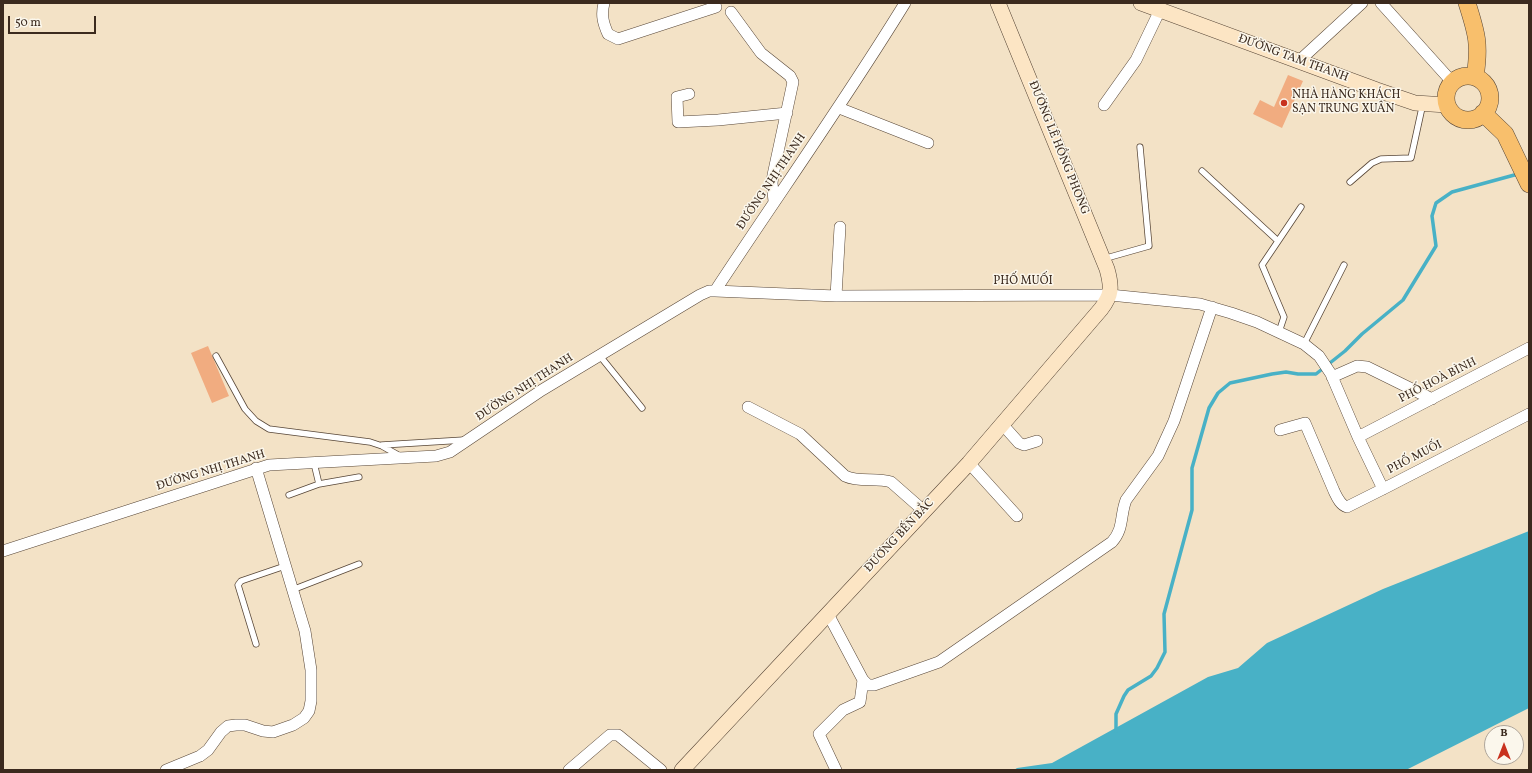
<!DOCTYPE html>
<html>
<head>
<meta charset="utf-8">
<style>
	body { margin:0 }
	#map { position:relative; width:1532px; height:773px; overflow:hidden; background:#f3e2c6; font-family:Vollkorn,serif }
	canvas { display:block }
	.frame { position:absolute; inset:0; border:4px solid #3b2a1e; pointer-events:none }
	.north { position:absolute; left:1484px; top:725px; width:40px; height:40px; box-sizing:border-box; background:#fbf7ec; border:1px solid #aea59a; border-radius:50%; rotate:0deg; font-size:11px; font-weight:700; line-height:16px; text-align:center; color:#3b2a1e }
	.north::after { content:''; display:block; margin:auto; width:14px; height:18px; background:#c8321e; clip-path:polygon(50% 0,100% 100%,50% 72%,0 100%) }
	.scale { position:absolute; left:8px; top:16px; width:88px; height:18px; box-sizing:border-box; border:2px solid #3b2a1e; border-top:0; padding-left:5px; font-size:12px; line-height:14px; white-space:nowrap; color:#3b2a1e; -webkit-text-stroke:3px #fbf7ec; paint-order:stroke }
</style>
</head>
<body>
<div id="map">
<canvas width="1532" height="773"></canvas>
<div class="frame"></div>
<div class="north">B</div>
<div class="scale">50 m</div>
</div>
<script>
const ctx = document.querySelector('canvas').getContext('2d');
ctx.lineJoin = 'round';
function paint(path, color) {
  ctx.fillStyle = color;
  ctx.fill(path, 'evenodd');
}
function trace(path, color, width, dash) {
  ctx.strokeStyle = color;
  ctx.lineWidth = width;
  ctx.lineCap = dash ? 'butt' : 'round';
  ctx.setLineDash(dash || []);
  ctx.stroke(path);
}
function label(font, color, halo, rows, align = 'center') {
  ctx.font = font + ' Vollkorn,serif';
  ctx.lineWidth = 3;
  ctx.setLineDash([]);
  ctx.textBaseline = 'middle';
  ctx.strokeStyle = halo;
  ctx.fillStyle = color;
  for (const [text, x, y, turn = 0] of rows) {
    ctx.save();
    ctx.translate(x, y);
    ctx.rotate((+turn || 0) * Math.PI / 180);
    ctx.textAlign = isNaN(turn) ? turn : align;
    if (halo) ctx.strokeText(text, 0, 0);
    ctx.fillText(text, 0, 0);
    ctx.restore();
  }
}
const water = new Path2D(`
	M1529,531V708L1406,770H1014L1017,768L1052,763L1208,677L1238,668L1267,643L1383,589Z`);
const stream = new Path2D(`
	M1116,731V714L1124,696L1128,690L1151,676L1157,668L1165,652L1164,614L1192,510V468L1209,408L1218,393L1230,383L1272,374L1286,372L1298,374H1316L1345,351L1362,334L1403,300L1436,246L1432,216L1436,203L1452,192L1518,174`);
const building = new Path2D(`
	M1288,75L1303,81L1282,128L1253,114L1260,100L1274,107Z
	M208,346L229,396L212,403L191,353Z`);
const lane = new Path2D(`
	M1202,171L1278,241
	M1350,182L1372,163L1381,159L1411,158L1423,103
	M1103,259L1149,246L1140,147
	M1279,332L1284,317L1262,265L1301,207
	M1304,344L1344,265
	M216,356L245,409L256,421L269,429L370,442L382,446L400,456
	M600,356L642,408
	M382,445L464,440
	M319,484L359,477
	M289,495L319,484L314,463
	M292,590L359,564
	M256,644L238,585L241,581L285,566`);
const street = new Path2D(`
	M604,3C601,15 603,23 608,34L618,39L716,7
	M1381,3L1453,83
	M731,12L761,53L790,76L793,82L773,175L772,183L774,201
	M1299,61L1362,3
	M689,94L677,97L678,122L718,120L787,113
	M1104,105L1136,60L1160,10
	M839,108L928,143
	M715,291L836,296L1110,295L1200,304L1231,313L1257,322L1304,344L1319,356L1331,374L1358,437L1383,489L1529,414
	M836,296L840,227
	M1332,377L1357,366L1367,367L1432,399
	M748,407L800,434L845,476C860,483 876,477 891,482L924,511
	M1002,424L1019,443L1024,445L1037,441
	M1280,430L1305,423L1334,491C1337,497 1340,505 1347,507L1383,489
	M1358,437L1529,348
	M969,463L1017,516
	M3,551L269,465L436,456L450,452L542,390L700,295L709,291H715C778,195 845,101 905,3
	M828,614L863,680L868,685H874L939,662L1112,542C1124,529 1120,515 1126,500L1158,456L1174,421L1212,307
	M166,770L200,756L208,750L221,732L228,726L236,725H245L263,731L273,732L293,725L304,718L309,711L311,701V670L305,631L256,468
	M569,770L610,735H618L661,770
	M836,770L819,734L843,710L860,702L863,680`);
const secondary = new Path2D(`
	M1141,3L1377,90L1415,103L1447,105
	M682,770L969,463L1101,309C1112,295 1112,287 1107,269L998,3`);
const primary = new Path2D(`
	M1467,3C1477,34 1480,45 1475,77
	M1446 98a22 22 0 1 1 44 0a22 22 0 1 1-44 0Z
	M1483,113L1505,134L1529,184`);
const markers = [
	[1284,103,4,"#c8321e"]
];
const streetNames = [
	["ĐƯỜNG TAM THANH",1293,59,20],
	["ĐƯỜNG LÊ HỒNG PHONG",1058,148,68],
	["ĐƯỜNG NHỊ THANH",772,182,-56],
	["PHỐ MUỐI",1023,282],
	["PHỐ HOÀ BÌNH",1438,381,-27],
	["ĐƯỜNG NHỊ THANH",525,388,-33],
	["PHỐ MUỐI",1415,458,-27],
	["ĐƯỜNG NHỊ THANH",211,471,-17],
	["ĐƯỜNG BẾN BẮC",900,536,-47]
];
const poiNames = [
	["NHÀ HÀNG KHÁCH",1292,96],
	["SẠN TRUNG XUÂN",1292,110]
];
paint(water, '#48b1c6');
trace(stream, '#48b1c6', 3.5);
paint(building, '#f1ac80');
trace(lane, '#574637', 7);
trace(street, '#574637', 12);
trace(secondary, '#574637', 16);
trace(primary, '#574637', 18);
trace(lane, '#fff', 5.5);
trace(street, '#fff', 11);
trace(secondary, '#fce5c4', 15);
trace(primary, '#f8bf6c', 17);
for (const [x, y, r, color] of markers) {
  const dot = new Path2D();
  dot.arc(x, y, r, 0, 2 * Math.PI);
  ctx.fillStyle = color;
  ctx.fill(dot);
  trace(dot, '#fbf7ec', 1.5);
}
label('12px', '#3b2a1e', '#fbf7ec', streetNames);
label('12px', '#3b2a1e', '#fbf7ec', poiNames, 'left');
</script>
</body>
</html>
